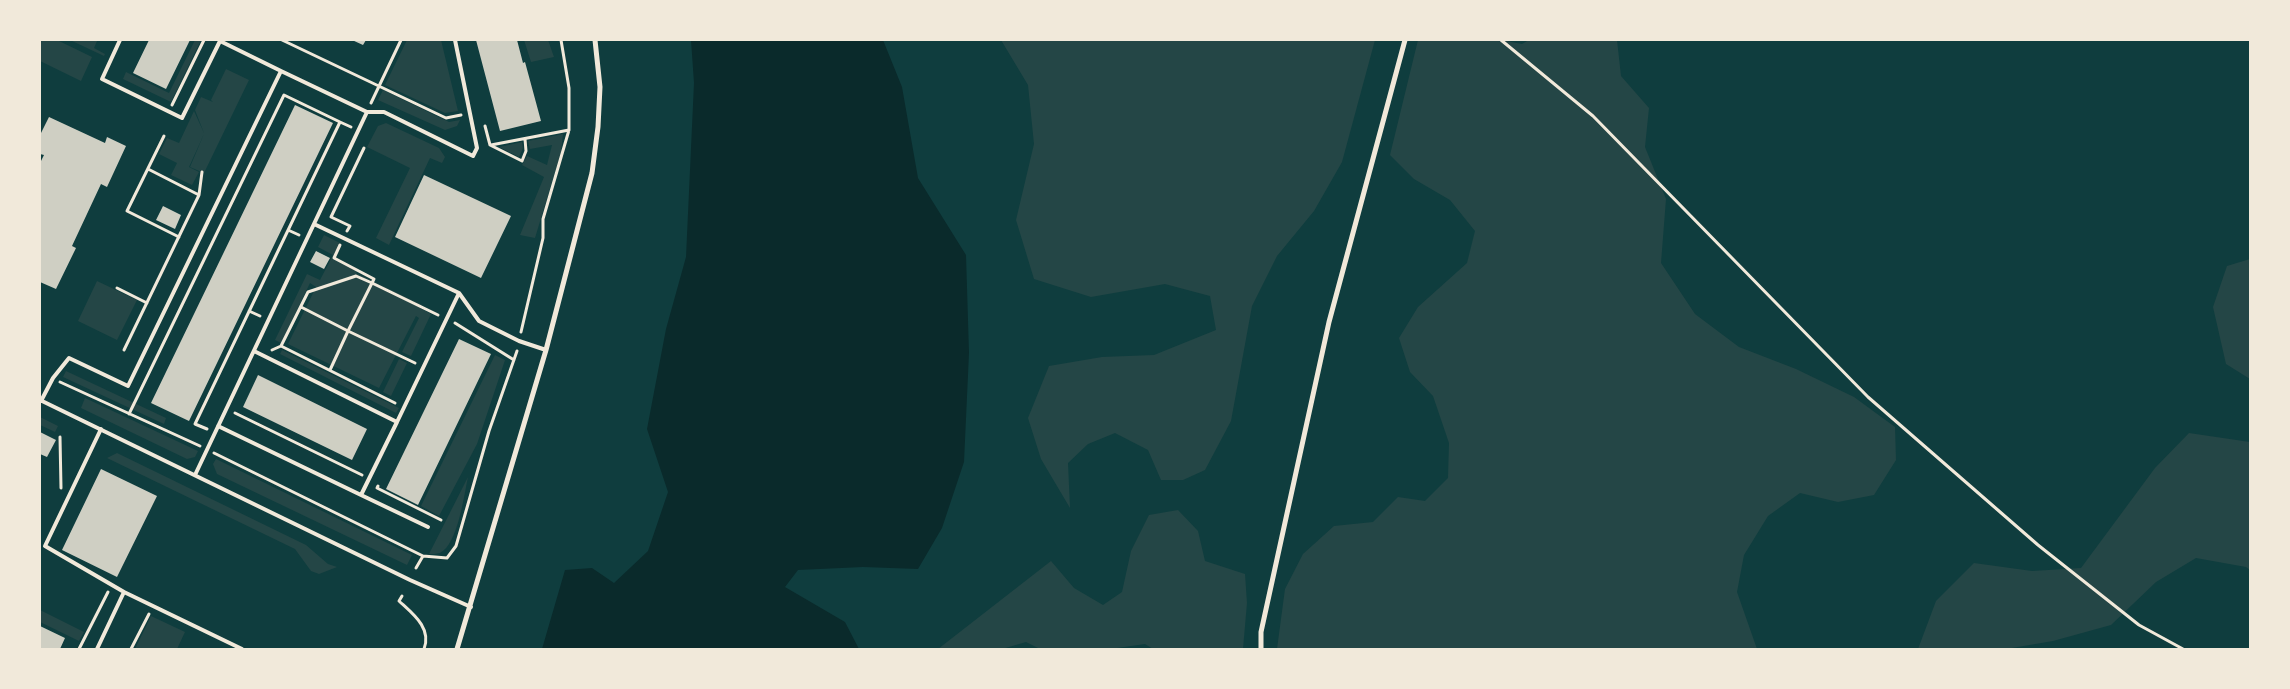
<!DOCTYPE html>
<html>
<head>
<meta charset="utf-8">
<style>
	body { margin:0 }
	#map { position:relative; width:2290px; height:689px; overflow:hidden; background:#0f3d3e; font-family:"Work Sans",sans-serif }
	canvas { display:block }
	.frame { position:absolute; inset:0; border:41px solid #f1e9da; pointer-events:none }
</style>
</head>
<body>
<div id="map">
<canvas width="2290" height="689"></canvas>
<div class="frame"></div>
</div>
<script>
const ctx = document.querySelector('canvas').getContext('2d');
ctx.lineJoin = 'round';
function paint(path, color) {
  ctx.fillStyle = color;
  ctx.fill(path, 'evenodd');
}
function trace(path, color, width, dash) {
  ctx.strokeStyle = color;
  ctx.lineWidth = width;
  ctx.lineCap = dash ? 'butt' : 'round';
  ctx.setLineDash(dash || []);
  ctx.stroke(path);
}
const green = new Path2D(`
	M40,40H57L92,57L81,81L40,61Z
	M70,40H95L97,41L94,48L105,54L104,56Z
	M195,40H201L171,102L123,79L126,72L169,93Z
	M407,40H441L458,111L445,113L385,85Z
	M524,40H548L554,57L531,62Z
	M1001,40H1375L1342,162L1314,211L1277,256L1252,306L1231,421L1205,470L1183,480H1161L1148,450L1115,433L1088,444L1068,463L1070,508L1041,459L1028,418L1049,366L1102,357L1154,355L1216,330L1210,296L1165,284L1091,297L1034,279L1016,220L1034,144L1028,85Z
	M1418,40H1501L1522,44L1529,40H1617L1621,76L1649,108L1645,147L1666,199L1661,263L1695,314L1739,347L1796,369L1854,397L1895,427L1896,460L1874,495L1838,502L1800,493L1768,516L1744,555L1737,592L1757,649H1277L1285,589L1303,554L1334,526L1373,522L1398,497L1425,501L1448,478L1449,443L1433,396L1410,372L1399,338L1418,307L1467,263L1475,231L1450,200L1414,179L1390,155Z
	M226,69L249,80L204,173L190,167L204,134L189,167L199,172L192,185L171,175L177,163L159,154L167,138L179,143L194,111L204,133L195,110L201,97L213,102L211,100Z
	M383,90L449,122L460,120L457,126L445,130L378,100Z
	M386,123L439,148L445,157L442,163L430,158L389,245L376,238L410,168L367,147L378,126Z
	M563,134L561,152L535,238L520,235L544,177L522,165L527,156L547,165L552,145L530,149L528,141Z
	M522,142L523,148L519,157L499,147Z
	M324,235L340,243L332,259L357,271L356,273L422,305L420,308L431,314L411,356L402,352L419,318L416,316L379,388L288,344L316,287L310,283L281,343L275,340L307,274L320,280L333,255L318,247Z
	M2250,259V379L2226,364L2213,307L2227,266Z
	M97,281L137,300L117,340L78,321Z
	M282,350L399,408L396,413L280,354Z
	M495,355L505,360L477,444L439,516L421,506Z
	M399,359L407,363L391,396L383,392Z
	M66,371L166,418L164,424L63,377Z
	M85,398L198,451L195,457L187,459L81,408Z
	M40,417L58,426L55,432L40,425Z
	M2189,433L2250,442V570L2246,567L2196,558L2156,582L2111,625L2053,641L2006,649H1918L1936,601L1974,563L2032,571L2081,568L2155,468Z
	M117,453L306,545L328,564L337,567L319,574L311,571L295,549L107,458Z
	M216,459L412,555L407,565L217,474L213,464Z
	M468,477C464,495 458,544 440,553C437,554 432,554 429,554Z
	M1178,510L1198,531L1205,561L1245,574L1247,603L1243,649H1153L1145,644L1110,649H1040L1026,642L1002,649H938L1051,561L1074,588L1103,605L1122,592L1131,551L1149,515Z
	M40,610L84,632L79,641L40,622Z
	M151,616L185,632L177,649H135Z`);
const water = new Path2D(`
	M691,40H883L902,87L918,178L966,255L969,353L964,462L942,528L918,569L863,567L798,570L785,587L845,622L859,649H542L565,570L592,568L614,583L648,551L668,492L647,429L666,329L686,257L694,83Z`);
const building = new Path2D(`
	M149,40H190L166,89L133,73Z
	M352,40H366L363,45Z
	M476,40H517L523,63L525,62L541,121L500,131Z
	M295,105L333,123L189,421L151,403Z
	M49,117L105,143L107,137L126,146L107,187L101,184L72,246L76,248L56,289L40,282V163L44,155L40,154V135Z
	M424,175L511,216L481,278L395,237Z
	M163,206L181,215L175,229L156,220Z
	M316,251L330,258L324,269L310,262Z
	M459,339L491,354L418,505L386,489Z
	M258,375L367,429L352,460L243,407Z
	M40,432L56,440L47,457L40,454Z
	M101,469L157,496L117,577L62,550Z
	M40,626L65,638L60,649H40Z`);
const path = new Path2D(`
	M282,40L446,118L461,115
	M1501,40L1593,116L1868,397L2038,545L2139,625L2183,649
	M371,103L401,40
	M172,105L204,40
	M340,122L351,127
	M485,126L490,145L522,161L526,151L525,139
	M164,136L127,211L179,237
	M491,145L569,130
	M199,195L202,172
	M288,230L299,235
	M347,231L350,226L331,217L364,148
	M117,288L147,303
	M301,307L348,331L372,283L438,315
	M249,311L260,316
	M455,323L514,360
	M521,332L543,238V219L569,130V88L561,40
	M281,346L395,403
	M124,350L199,195L148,169
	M272,350L281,346L308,292L356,276L372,283L374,279L334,258L340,245
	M330,370L348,331L415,363
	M60,382L200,446
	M235,413L362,475
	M129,414L284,95L340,122L195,424L207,429
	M60,437L61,488
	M214,453L423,556L447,558L456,546L489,431L517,351
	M378,486L377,488L441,520
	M416,568L423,556
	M402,596L399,601C413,614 432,628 424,649
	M79,649L108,592
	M131,649L149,614`);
const service = new Path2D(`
	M120,40L102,79L182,118L220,41L281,71
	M314,224L459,293L479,321L519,341L546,350
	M254,351L397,422L459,293
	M40,400L410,580L471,607
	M41,401L53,378L69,358L128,386L281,71L367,112H384L473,156L477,148L455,40
	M218,426L361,495L397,422
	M101,429L45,546L124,592L242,649
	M195,475L367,112
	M361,495L428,527
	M97,649L124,592`);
const minor = new Path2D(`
	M457,649L546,350L592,173L598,127L600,87L595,40
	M1261,649V632L1329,322L1405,40`);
paint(green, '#244646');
paint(water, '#0a2a2b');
paint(building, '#cfcfc3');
trace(path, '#f1e9da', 3);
trace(service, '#f1e9da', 4);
trace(minor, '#f1e9da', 5);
</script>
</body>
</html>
